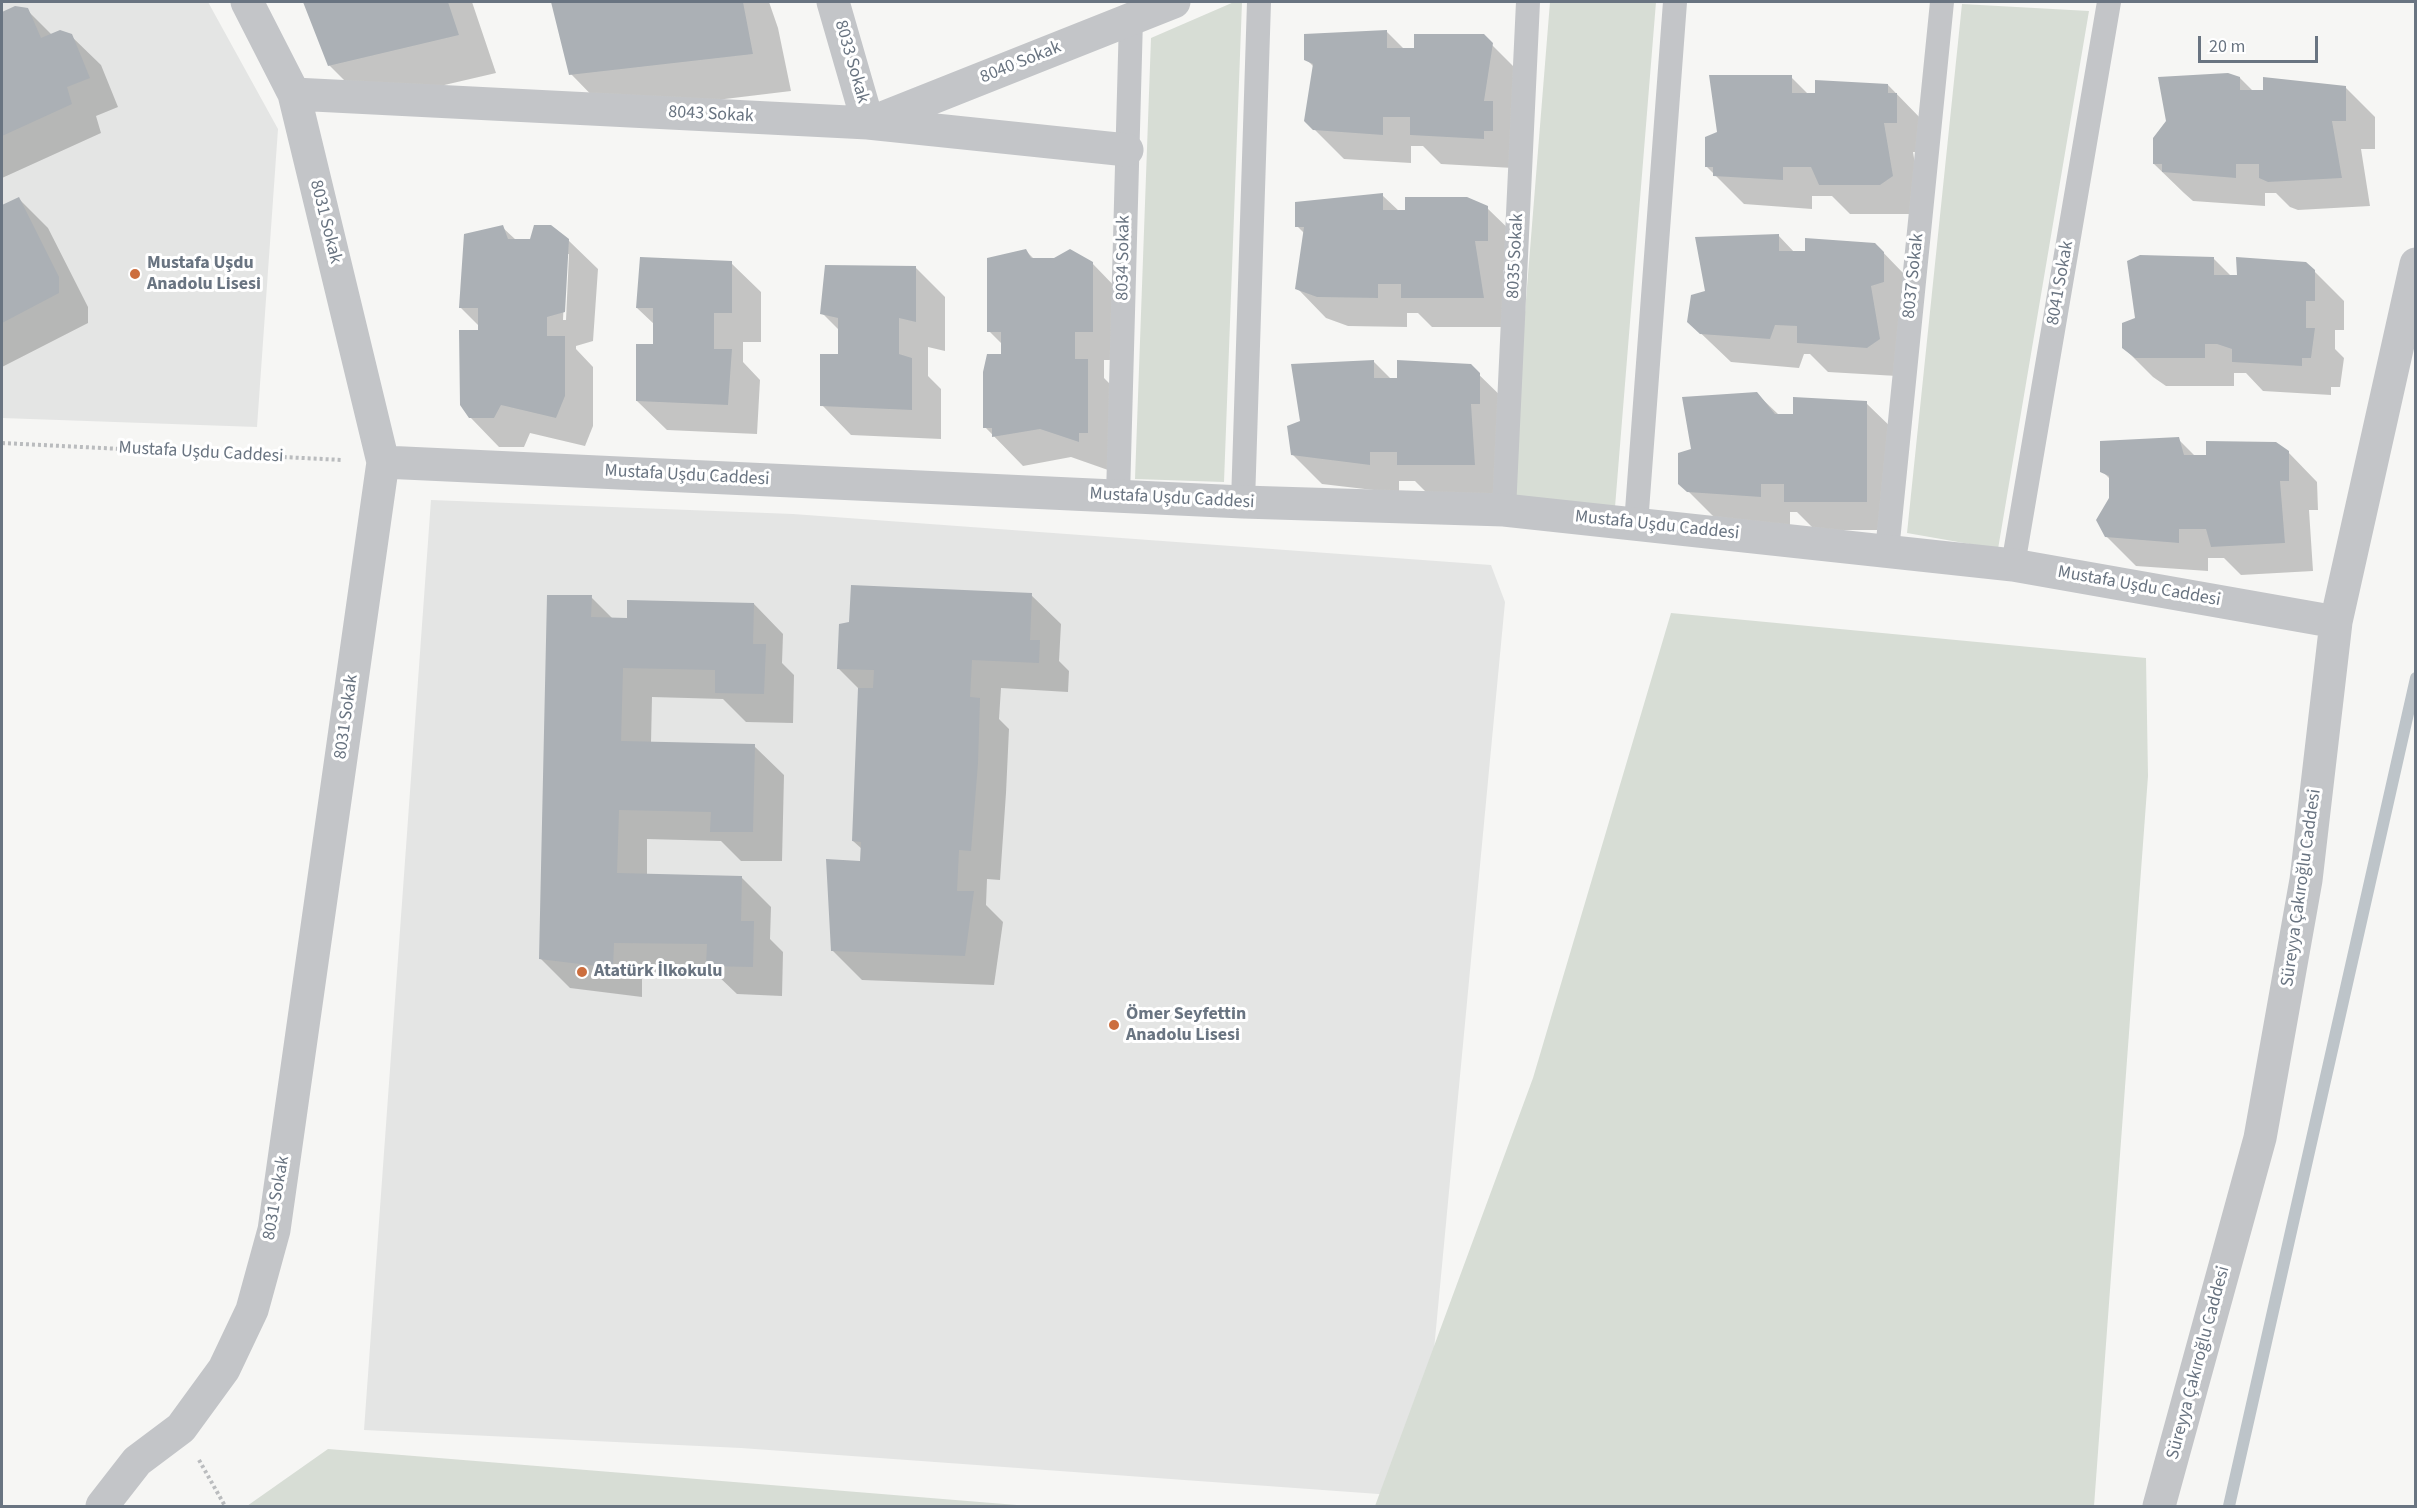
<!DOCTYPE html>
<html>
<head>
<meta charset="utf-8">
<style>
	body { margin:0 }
	#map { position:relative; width:2417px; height:1508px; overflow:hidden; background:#f6f6f4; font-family:"Source Sans 3",sans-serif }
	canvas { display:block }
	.frame { position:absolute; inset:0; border:3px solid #697481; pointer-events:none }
	.scale { position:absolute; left:2198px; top:36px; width:120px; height:27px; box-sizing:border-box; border:3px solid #697481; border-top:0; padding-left:8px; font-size:18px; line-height:21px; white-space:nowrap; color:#697481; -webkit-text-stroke:4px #fff; paint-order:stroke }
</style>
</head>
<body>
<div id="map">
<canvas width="2417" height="1508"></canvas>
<div class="frame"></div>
<div class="scale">20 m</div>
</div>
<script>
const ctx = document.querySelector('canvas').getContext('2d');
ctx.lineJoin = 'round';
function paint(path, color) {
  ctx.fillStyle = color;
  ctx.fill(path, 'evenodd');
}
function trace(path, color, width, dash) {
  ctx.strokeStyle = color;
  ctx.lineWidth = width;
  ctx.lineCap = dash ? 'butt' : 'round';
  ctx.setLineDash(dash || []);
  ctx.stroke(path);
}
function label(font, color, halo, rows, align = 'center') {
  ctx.font = font + ' "Source Sans 3",sans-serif';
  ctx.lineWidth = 6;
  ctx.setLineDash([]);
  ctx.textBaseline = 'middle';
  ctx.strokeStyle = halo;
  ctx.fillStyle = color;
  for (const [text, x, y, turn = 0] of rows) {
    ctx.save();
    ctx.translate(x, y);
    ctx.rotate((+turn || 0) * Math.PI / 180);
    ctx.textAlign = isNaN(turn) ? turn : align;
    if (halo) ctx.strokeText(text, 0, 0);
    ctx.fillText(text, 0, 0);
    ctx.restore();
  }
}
const built = new Path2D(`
	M2,2H208L278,129L257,427L2,418Z
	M431,500L793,514L1491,565L1505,602L1420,1497L741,1448L364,1430Z`);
const green = new Path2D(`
	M1234,2H1242L1224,482L1135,479L1151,38Z
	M1550,2H1656L1615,507L1510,498Z
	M1962,4L2089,11L1998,549L1907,533Z
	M1671,613L2146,658L2148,776L2094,1506H1375L1533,1078Z
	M328,1449L1029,1506H247Z`);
const shadow = new Path2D(`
	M305,2H472L496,73L367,103L329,65Z
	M552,2H769L778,28L791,91L609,113L571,74Z
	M15,7L27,10L52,35L71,36L101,65L118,107L96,116L101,133L2,178V14Z
	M1386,31L1404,49H1416L1483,36L1521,74L1513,168L1441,164L1423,146H1411V163L1344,159L1306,121L1314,67L1306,59Z
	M1791,77L1808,94L1888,85L1926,124V152H1913L1922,206L1910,214H1850L1832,196H1812V209L1744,204L1706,166L1719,133Z
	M2240,78L2253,91L2345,87L2375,117V149H2361L2370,206L2298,210L2290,207L2276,193H2265V206L2193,201L2184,193L2154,164Z
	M1382,195L1400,212L1487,208L1517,237V270H1503L1513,327H1432L1418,313H1407V327L1348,326L1326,318L1297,288L1305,234L1297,226Z
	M19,199L48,228L88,307V323L2,367V207Z
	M502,227L516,240H568L598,269L593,341L576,346V349L593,367V426L585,446L530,433L524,447H499L470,417L479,326L461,308ZM566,254H569L566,320H563Z
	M1778,235L1795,253L1875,244L1904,274L1897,376L1828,372L1810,354H1804L1799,368L1731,362L1689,322L1706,292Z
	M1026,251L1034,259L1092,263L1121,293V360H1104V378L1116,390L1108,470L1071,457L1023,466L985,427L1002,356V344L989,331Z
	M2214,259L2231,276L2314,271L2344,301V330H2335V349L2344,358L2340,387H2331V395L2263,391L2246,373H2234V386H2166L2153,377L2124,348L2137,319Z
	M731,263L761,292V342H743V362L760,380L757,434L667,430L637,401L655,346V325L637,308Z
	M916,268L945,297V351L928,347V376L941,389V439L851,435L822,405L839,355V330L822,313Z
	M1373,361L1391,379L1470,366L1509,404L1504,494H1428L1415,481H1399V493L1322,484L1293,455L1302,422Z
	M1756,393L1779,415H1794L1866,403L1896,432V530H1815L1797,512H1790V526L1718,521L1680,483L1693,450Z
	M2178,439L2196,457L2288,452L2317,482L2318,510H2309L2313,571L2241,575L2224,558H2208V571L2136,566L2106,536L2111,480L2102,471Z
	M1031,595L1061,624L1059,661L1069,671L1068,692L1001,688L999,719L1009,729L1006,793L1000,880L987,879L986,905L1003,922L994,985L862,980L832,950L861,862L862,849L853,841L860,690L838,668Z
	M591,597L613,619H628L754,604L783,634L782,663L794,675L793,723L746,722L723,699L652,697L651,743L754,746L784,775L782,861H741L721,841L647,839V875L741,877L771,907L770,939L783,952L782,996L737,994L715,973L642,972V997L570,988L540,958Z`);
const stream = new Path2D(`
	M2229,1506L2416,678`);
const building = new Path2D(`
	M303,2H448L459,35L328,66Z
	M551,2H743L753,54L569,75Z
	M15,6L28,8L41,38L60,30L72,34L90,78L67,87L72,104L2,136V12Z
	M1387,30V48H1414V34H1484L1493,43L1484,101H1493V131H1484V139L1410,135V117H1383V135L1313,130L1304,121L1313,64L1304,60V34Z
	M2228,73L2240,77V90H2263V77L2346,86V121H2332L2342,178L2268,182L2259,178V164H2236V178L2162,172V164H2153V138L2166,121L2158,77Z
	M1709,75H1792V93H1815V80L1888,84V93H1897V123H1884L1893,176L1880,185H1819L1811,167H1783V180L1713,176V167H1705V137L1717,132Z
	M1383,193V210H1405V197H1467L1488,206V241H1475L1484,298H1401V284H1378V298L1317,297L1295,289L1304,227H1295V202Z
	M19,197L59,277V293L2,323V205Z
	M503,225L508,239H530L534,225H551L569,239L565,312L547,317V336H565V396L556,418L501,405L494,418H469L460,405L459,330H478V308H459L464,234Z
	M1779,234V251H1805V238L1875,243L1884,252V282L1871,286L1880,339L1867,348L1797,343V326L1775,325L1770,339L1700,334L1687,322L1691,295L1705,291L1695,237Z
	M1026,249L1031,258H1054L1070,249L1093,262V332H1075V359H1088V433H1079V442L1040,429L992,437V428H983V372L987,354H1001V332H987V258Z
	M2140,255L2214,257V275H2237L2236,257L2306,262L2315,270V301H2306V328H2315L2311,358H2302V366L2232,362V349L2217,344H2205V358H2135L2122,348V323L2135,318L2127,261Z
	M640,257L732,261V313H714V349H732L728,405L636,401V344H653V308H636Z
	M825,265L916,266V322L899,318V354L912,358V410L820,406V354H838V318L820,314Z
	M1374,360V378H1397V360L1471,364L1480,373V404H1471L1475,465H1397V452H1370V465L1291,455L1287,426L1300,421L1291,364Z
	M1757,392L1775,414H1793V397L1867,401V502H1784V484H1761V497L1687,492L1678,484V453L1691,449L1682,397Z
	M2179,437L2184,455H2206V441L2276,442L2289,451V481H2280L2285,543L2211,547L2206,529H2179V543L2105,537L2096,520L2109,498V476L2100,472V441Z
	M851,585L1032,593L1030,640H1040L1039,663L972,660L970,697L980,698L978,763L971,851L959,850L957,891H974L965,956L831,951L826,859L860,861L861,842L852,841L858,688H873L874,670L837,669L839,624L849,622Z
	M547,595H592L591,617L627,618V600L754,603L753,644H766L764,694L715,693V670L623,668L621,741L755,744L753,832H710L711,812L619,810L617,873L742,876L741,921H754L753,967L706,966L707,944L614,943L613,968L539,959Z`);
const path = new Path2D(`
	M2,443L343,460
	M199,1460L225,1506`);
const service = new Path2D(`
	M1118,496L1131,19
	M1243,502L1259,2
	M1504,510L1528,2
	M1636,524L1675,2
	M1887,551L1942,2
	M2013,565L2109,2`);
const minor = new Path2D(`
	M833,2L868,123
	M294,94L868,123L1127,150
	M872,122L1174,2
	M383,462L1243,502L1504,510L2013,565L2336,622
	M102,1506L137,1461L181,1428L224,1369L252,1310L274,1230L383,462L294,94L247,2
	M2159,1506L2260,1138L2306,880L2336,622L2416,264`);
const markers = [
	[135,274,6,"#cc6e3e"],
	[582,972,6,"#cc6e3e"],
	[1114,1025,6,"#cc6e3e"]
];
const streetNames = [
	["8033 Sokak",851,62,74],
	["8040 Sokak",1021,63,-22],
	["8043 Sokak",711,115,3],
	["8031 Sokak",325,222,76],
	["8035 Sokak",1516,256,-87],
	["8034 Sokak",1124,258,-89],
	["8037 Sokak",1914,276,-84],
	["8041 Sokak",2061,283,-80],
	["Mustafa Uşdu Caddesi",201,453,3],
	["Mustafa Uşdu Caddesi",687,476,3],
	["Mustafa Uşdu Caddesi",1172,499,3],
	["Mustafa Uşdu Caddesi",1657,526,6],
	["Mustafa Uşdu Caddesi",2139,587,10],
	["8031 Sokak",347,717,-82],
	["Süreyya Çakıroğlu Caddesi",2302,888,-82],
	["8031 Sokak",277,1198,-80],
	["Süreyya Çakıroğlu Caddesi",2199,1363,-75]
];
const poiNames = [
	["Mustafa Uşdu",147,264],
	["Anadolu Lisesi",147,285],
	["Atatürk İlkokulu",594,972],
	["Ömer Seyfettin",1126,1015],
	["Anadolu Lisesi",1126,1036]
];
paint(built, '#e4e5e4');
paint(green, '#d7ddd5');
paint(shadow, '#0003');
trace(stream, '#bdc4c9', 12);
paint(building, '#abb0b5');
trace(path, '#babcbe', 4, [3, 3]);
trace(service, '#c3c5c8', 24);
trace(minor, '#c3c5c8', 33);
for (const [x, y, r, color] of markers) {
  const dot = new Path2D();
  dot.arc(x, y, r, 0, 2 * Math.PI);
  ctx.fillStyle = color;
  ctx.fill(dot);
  trace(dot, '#fff', 2);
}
label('18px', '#697481', '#fff', streetNames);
label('bold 18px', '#697481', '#fff', poiNames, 'left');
</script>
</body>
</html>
